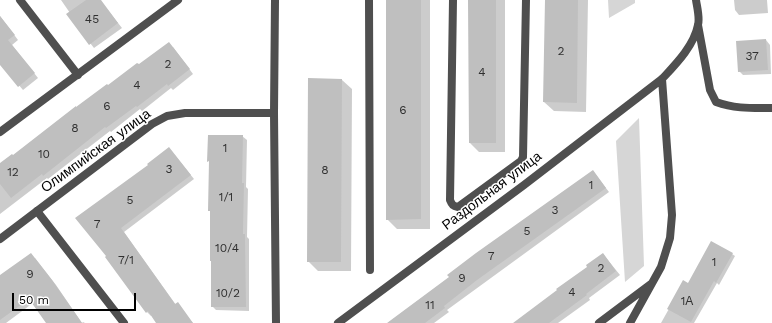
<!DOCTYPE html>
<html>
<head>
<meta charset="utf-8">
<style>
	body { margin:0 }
	#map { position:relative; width:772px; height:323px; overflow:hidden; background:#fff; font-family:"Work Sans",sans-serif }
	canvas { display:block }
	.scale { position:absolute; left:12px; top:293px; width:124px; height:18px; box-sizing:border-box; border:2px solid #000; border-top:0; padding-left:5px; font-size:12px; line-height:14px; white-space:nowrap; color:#000; -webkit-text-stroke:3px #fff; paint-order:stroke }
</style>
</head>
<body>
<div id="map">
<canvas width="772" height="323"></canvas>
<div class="scale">50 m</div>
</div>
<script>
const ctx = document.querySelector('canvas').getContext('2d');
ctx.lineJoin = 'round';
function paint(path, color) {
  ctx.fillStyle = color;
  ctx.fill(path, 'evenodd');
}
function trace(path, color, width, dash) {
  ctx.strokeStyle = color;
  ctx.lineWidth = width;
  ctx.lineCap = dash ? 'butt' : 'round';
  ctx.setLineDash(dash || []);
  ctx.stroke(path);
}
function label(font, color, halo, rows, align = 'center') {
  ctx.font = font + ' "Work Sans",sans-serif';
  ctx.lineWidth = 3;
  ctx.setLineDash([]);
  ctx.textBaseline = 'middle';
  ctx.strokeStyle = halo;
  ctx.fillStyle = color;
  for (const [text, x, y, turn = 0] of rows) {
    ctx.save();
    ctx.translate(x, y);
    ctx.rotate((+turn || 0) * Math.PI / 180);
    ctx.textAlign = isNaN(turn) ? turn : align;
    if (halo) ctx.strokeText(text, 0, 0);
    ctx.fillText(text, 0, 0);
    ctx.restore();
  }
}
const green = new Path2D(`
	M608,0H635V3L609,18Z
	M639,118L644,266L625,282L616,141Z`);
const shadow = new Path2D(`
	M61,0H100L122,28L94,48L68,15L70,13Z
	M387,0H430V229H397L387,219Z
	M469,0H505V152H479L470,143Z
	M546,0H588L586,112L554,111L544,102Z
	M734,0H767L768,13L739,15L735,10Z
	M0,16L18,40L12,45L38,78L23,90L0,63Z
	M766,40L770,45L771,74L743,75L739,71Z
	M173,47L193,74L173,90L171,88L142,111L140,109L111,132L110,131L48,179L47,178L0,214V164L13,156L108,86L139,66Z
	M309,79L342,80L352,89L351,271H318L308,261Z
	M209,136H242L247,140L246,187L248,189L247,237L249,239V311L216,310L212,306V262L211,261Z
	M173,153L194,179L124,232L176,305L193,323H158L152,315L151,316L147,312L107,257H108L76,218Z
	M593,171L609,192L447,310L449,312L434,323H388Z
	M603,254L620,275L589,298L590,300L558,323H514L589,267Z
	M732,254L735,256L719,285L717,283L694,323H661L684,282L688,284Z
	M35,258L56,285L82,323L83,322L85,323H48L33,303L6,323H0V278Z`);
const building = new Path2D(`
	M86,0H101L118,23L89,45L66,14Z
	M386,0H421V219L386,220Z
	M468,0H496V143H469Z
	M545,0H578L577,103L543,102Z
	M0,16L15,35L8,40L35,73L18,87L0,65Z
	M766,39L768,70L738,72L736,41Z
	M169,42L190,69L168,86L167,84L137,107L136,106L106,128L105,127L43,176L42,174L11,198L0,184V163L12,154L13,155L76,106V107L107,84L108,85L137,63L139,64Z
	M308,78L342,79L341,262H307Z
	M208,135H243L242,183H244L243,234H245L246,307H211V261H210V211H208L209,161L207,162Z
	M169,147L191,175L121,228L175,304L178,302L193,323H156L148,311L146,313L105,257L106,256L75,218L148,165L147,164Z
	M593,170L606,188L477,280L444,306L445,308L425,323H387L449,277L447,275L476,253Z
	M711,241L733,253L716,283L714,281L691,322L667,309L683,280L688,283Z
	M31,253L52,280L82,323H46L29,299L0,320V275Z
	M603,253L616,271L586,294L587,295L549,323H513L557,290L556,289L587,267L586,265Z`);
const lane = new Path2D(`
	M369,0L370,270
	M453,0L450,200C452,205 453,206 458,207L521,161L523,157L526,0
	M274,113L276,323
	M37,211L124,323`);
const street = new Path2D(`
	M20,0L78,75
	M698,25L710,90L716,102C735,109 752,108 772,108
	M0,132L178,0
	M0,239L152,124L167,116L185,113H274L275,0
	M338,323L524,185L662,79C675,65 694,46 698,25C700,18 697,7 696,0
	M599,323L651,284
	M630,323L661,267L670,238L672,215L662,79`);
const numberNames = [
	["45",92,19],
	["2",561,51],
	["37",752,56],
	["2",168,64],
	["4",482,72],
	["4",137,85],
	["6",107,106],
	["6",403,110],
	["8",75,128],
	["1",225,148],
	["10",44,154],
	["3",169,169],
	["8",325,170],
	["12",13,172],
	["1",591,185],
	["1/1",226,197],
	["5",130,200],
	["3",555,210],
	["7",97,224],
	["5",527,231],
	["10/4",227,248],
	["7",491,256],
	["7/1",126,260],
	["1",714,262],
	["2",601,268],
	["9",30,274],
	["9",462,278],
	["4",572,292],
	["10/2",228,293],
	["1А",687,301],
	["11",430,305]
];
const streetNames = [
	["Олимпийская улица",96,151,-36],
	["Раздольная улица",492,191,-37]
];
paint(green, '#d6d6d6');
paint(shadow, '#0003');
paint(building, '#bfbfbf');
trace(lane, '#4f4f4f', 8);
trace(street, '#4f4f4f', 8);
label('12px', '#303030', null, numberNames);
label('14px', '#000', '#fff', streetNames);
</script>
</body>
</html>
